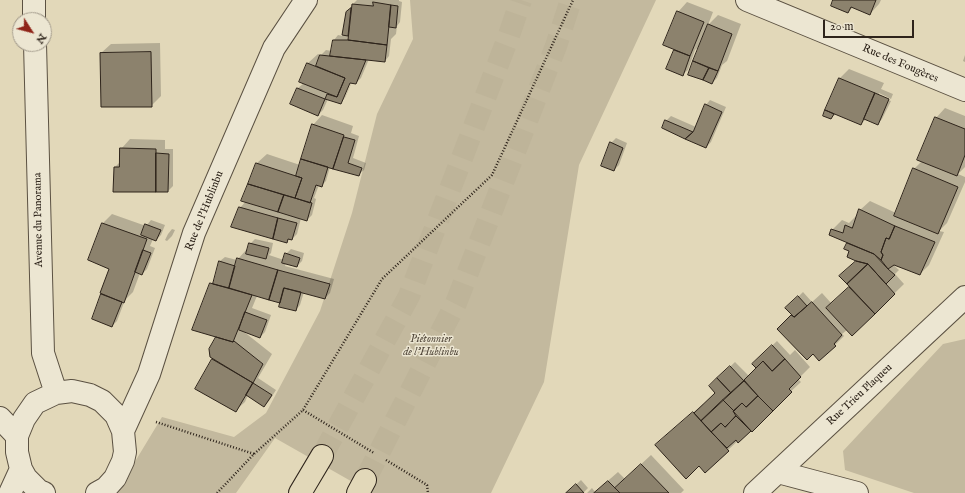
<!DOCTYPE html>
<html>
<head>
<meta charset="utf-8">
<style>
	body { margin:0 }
	#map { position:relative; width:965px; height:493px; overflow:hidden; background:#e2d8b9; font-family:"IM FELL English",serif }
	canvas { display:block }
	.north { position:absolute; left:12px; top:12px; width:40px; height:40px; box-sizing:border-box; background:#ece6d2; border:1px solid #a09889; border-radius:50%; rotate:126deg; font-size:11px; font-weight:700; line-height:16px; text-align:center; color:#2e241b }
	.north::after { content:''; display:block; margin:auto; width:14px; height:18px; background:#8f2418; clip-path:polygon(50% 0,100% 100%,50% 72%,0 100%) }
	.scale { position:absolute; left:823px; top:20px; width:91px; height:18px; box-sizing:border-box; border:2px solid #2e241b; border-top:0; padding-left:5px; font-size:12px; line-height:14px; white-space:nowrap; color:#2e241b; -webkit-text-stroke:3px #ece6d2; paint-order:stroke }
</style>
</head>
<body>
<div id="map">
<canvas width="965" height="493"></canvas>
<div class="north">N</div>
<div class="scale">20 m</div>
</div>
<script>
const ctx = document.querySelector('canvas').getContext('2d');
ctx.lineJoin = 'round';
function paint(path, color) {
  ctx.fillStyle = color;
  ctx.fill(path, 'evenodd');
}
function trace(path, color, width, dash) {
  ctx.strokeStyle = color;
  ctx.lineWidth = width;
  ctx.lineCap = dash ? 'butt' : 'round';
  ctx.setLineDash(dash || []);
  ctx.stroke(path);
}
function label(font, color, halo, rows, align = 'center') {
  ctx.font = font + ' "IM FELL English",serif';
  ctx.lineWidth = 3;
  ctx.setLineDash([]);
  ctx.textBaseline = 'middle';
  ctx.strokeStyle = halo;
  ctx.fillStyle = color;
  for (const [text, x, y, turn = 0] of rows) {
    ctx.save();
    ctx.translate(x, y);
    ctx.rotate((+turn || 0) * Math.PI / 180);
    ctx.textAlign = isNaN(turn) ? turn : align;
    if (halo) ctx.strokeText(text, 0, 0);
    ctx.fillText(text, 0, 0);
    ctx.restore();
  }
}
const green = new Path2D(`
	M410,0H656L579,165L544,382L491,493H372L275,438L236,493H116L162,417L234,437L266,413L320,311L352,213L377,114L413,39Z
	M965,339V493H914L845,470L843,451L943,344Z`);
const shadow = new Path2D(`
	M357,0H399V1L402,2L400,22L397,26L396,34L391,39L389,56L385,61L369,59L361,78L356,83L352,82L345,98L340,103L328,99L323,110L318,115L298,88L304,83L300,81L308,63L318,54L321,55L326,50L332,51L334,40L338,35L343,36L346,12L353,6V4ZM351,78L353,79L344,99H342Z
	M834,0H881L879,4L870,14L853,7L848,12Z
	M687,2L713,12L708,25L718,15L741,24L727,61L722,65L717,78L712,83L690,74L701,45L695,50L688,70L683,74L667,69L676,49L678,12Z
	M160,43L161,96L151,106L101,53L111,44Z
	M965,55V62L963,61Z
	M849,69L884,83L881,89L893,94L891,99L879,93V96L891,101L882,119L878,124L866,119L861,124L836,114L831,118L824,115L840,78Z
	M710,100L726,107L711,142L706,147L663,128L666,121L671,116L696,127L706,105Z
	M945,108L965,116V167L958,174L965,177V182L947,223L939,231L944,232L929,265L920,274L890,262L899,270L895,274L904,284L852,335L847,330L842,334L844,336L835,345L813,353L779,329L793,315L787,308L803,292L812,302L822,293L832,304L850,286L857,260L850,251L847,244L849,243L832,230L842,220L849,223L856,216L857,217L860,210L870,201L896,213L914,169L922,161L936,118ZM853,245L879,255V257L853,247Z
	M322,115L353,126L351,133L359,136L353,158L366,163L364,170L359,174L330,167L326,181L321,186L319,185L314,198L316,199L312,215L307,220L301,218L297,234L292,239L290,238L286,242L240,208L246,201L243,200L257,163L267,154L300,165L313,125Z
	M616,138L627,143L619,165L614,170L611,143Z
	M130,139L165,140V149H173V186L168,191L115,167L121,161V149Z
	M112,214L146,226L151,220L165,225L161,235L156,240L153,239L150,246L155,248L147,269L142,274L140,273L133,292L125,300L117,321L112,326L102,295L103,294L110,268L103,223Z
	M172,229L175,230L172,236L167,241L165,240L168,234Z
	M255,239L273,243L271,253L269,255L284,260L286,254L291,249L304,253L302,261L297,266L286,263L285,266L334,279L330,293L325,298L304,292L300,305L296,310L282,302L257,296L252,308L271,315L265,332L260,337L243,331L272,354L258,378L276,390L269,401L264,406L248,395L245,402L235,411L197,389L213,359L217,336L211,284L215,280L220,261L225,257L237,260L238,259L247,249H248L250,244Z
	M777,341L790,355L795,350L810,367L798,379L801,382L728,450L699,465L665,436L703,404L704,405L716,393L710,386L735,362L749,376L757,368L758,359Z
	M651,455L684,490L681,493H587L592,488L595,492L618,472L625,479Z
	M581,480L588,488L583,493H567Z`);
const building = new Path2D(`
	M833,0H876L870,15L851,7L848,13L831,6Z
	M373,2L391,5L387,45L348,40L352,4L373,6Z
	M391,5L398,6L396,28L389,27Z
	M351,8L348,36L342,35L346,12Z
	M677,11L704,22L690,56L663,45Z
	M708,24L732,34L718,71L693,61Z
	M333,40H348L387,45L385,62L330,56Z
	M674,50L690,56L683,76L666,69Z
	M151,52L152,107H101L100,53Z
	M320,55L366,60L356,84L350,83L341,104L325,99L327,94L337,97L345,78L316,66Z
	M693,61L709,68L703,80L688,75Z
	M307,63L345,78L337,97L299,82Z
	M709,68L718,71L712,84L703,80Z
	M839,78L875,93L861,125L825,110Z
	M297,88L325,99L318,116L290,104Z
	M875,93L889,99L878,125L864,119Z
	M705,104L722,112L706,148L685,139L693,132Z
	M825,110L834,114L831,119L823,116Z
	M935,117L965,129V155L957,176L917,160Z
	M665,120L693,132L685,139L662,128Z
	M312,124L344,135L333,169L301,159Z
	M344,137L355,140L348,163L362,168L359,176L333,169Z
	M610,142L623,148L614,171L601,166Z
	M120,148L156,149V192H113L114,167H119Z
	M156,153L169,154L168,192H156Z
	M301,159L328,167L322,187L316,185L310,203L295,198L302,178L296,176Z
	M256,163L302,178L295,198L248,184Z
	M913,168L958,187L938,234L894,216Z
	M248,184L284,195L278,212L241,201Z
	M284,195L312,203L307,221L278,212Z
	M239,207L278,218L273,239L231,227Z
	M859,209L895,226L889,239L886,238L881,252L883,255L881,260L874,254L829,235L831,229L843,233L845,225L852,228Z
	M278,218L297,223L292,240L288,239L287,243L273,239Z
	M102,223L147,239L124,303L100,293L109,269L88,260Z
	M145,224L161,230L156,241L141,235Z
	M895,226L935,242L920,275L894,265L888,269L881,260L883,255L881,252L886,238L889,239Z
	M249,243L269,248L266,259L246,254Z
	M847,243L874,254L888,269L895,275L886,284L868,264L856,261L847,257L849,251L844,249Z
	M143,250L151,253L142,275L135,272Z
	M285,253L300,258L297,267L282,263Z
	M237,258L278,270L269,300L229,288Z
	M219,261L235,266L229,288L213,284Z
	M856,261L868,264L847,284L839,276Z
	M868,264L895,294L875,314L847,284Z
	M278,270L330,284L325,299L284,288L280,303L269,300Z
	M210,283L252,295L233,342L192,330Z
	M849,287L875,314L852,336L826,308Z
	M284,288L301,292L296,311L279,307Z
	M101,294L122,302L112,327L92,319Z
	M798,296L807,306L794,317L785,308Z
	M812,302L842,335L834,344L836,346L819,361L813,354L807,360L777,329L791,315L794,317Z
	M245,312L253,315L267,320L260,338L239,330Z
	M216,337L233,342L234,341L263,364L253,383L210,357L209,349Z
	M772,345L785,359L772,371L763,361L756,368L752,364Z
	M212,359L253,383L236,412L195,389Z
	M785,359L801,377L789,389L792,392L773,411L758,396L744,380L763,361L772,371Z
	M730,366L744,381L731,393L717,378Z
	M717,378L731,393L701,421L694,413L715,393L709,386Z
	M744,381L758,396L746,407L742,403L734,411L723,400Z
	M253,383L272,395L264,407L246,395Z
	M758,396L773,411L752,432L733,411L742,403L746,407Z
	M723,400L734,411H733L736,416L725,427L721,423L711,432L701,421Z
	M693,412L729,451L705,473L699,466L686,479L655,445Z
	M736,416L751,431L738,443L736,440L727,448L711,432L721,423L725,427Z
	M641,464L669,493H620L615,488Z
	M608,481L620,493H594Z
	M576,484L584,493H566Z`);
const motorwayTunnel = new Path2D(`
	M322,456L409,296L508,38L521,0
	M365,480L456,303L556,46L571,0`);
const path = new Path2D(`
	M303,410L374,453
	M156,422L254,454
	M386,460L427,485L428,493
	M217,493L254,454L303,410L382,279L492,175L573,0`);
const minor = new Path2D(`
	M34,0V20
	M747,0L965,90
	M35,44L43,353L56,393
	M0,418L17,436
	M123,431L149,374L194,233L274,48L306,0
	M778,472L857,493
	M10,493L21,469
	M44,493L39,491L26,478L21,469L17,452V436L24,419L35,403L56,393L72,391L90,395L102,401L116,415L123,431L125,452L123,461L115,478L106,488L97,493
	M755,493L965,297`);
const motorway = new Path2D(`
	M300,493L322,456
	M358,493L365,480`);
const streetNames = [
	["Rue des Fougères",900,64,23],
	["Rue de l'Hublinbu",205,211,-68],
	["Avenue du Panorama",39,220,-91],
	["Rue Trieu Plaqueu",860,395,-43]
];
const parkNames = [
	["Piétonnier",431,340],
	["de l'Hublinbu",431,353]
];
paint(green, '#c3b99e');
paint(shadow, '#0003');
paint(building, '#8c826d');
trace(building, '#2e241b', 1);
trace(motorwayTunnel, '#beb499', 22, [22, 11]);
trace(minor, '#5b5142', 24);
trace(motorway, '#2e241b', 24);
trace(path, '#2e241b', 2.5, [1, 2]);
trace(minor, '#ece6d2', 22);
trace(motorway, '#e2d8b9', 22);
label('11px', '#2e241b', '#ece6d2', streetNames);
label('italic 11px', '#53493c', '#ece6d2', parkNames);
</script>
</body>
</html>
